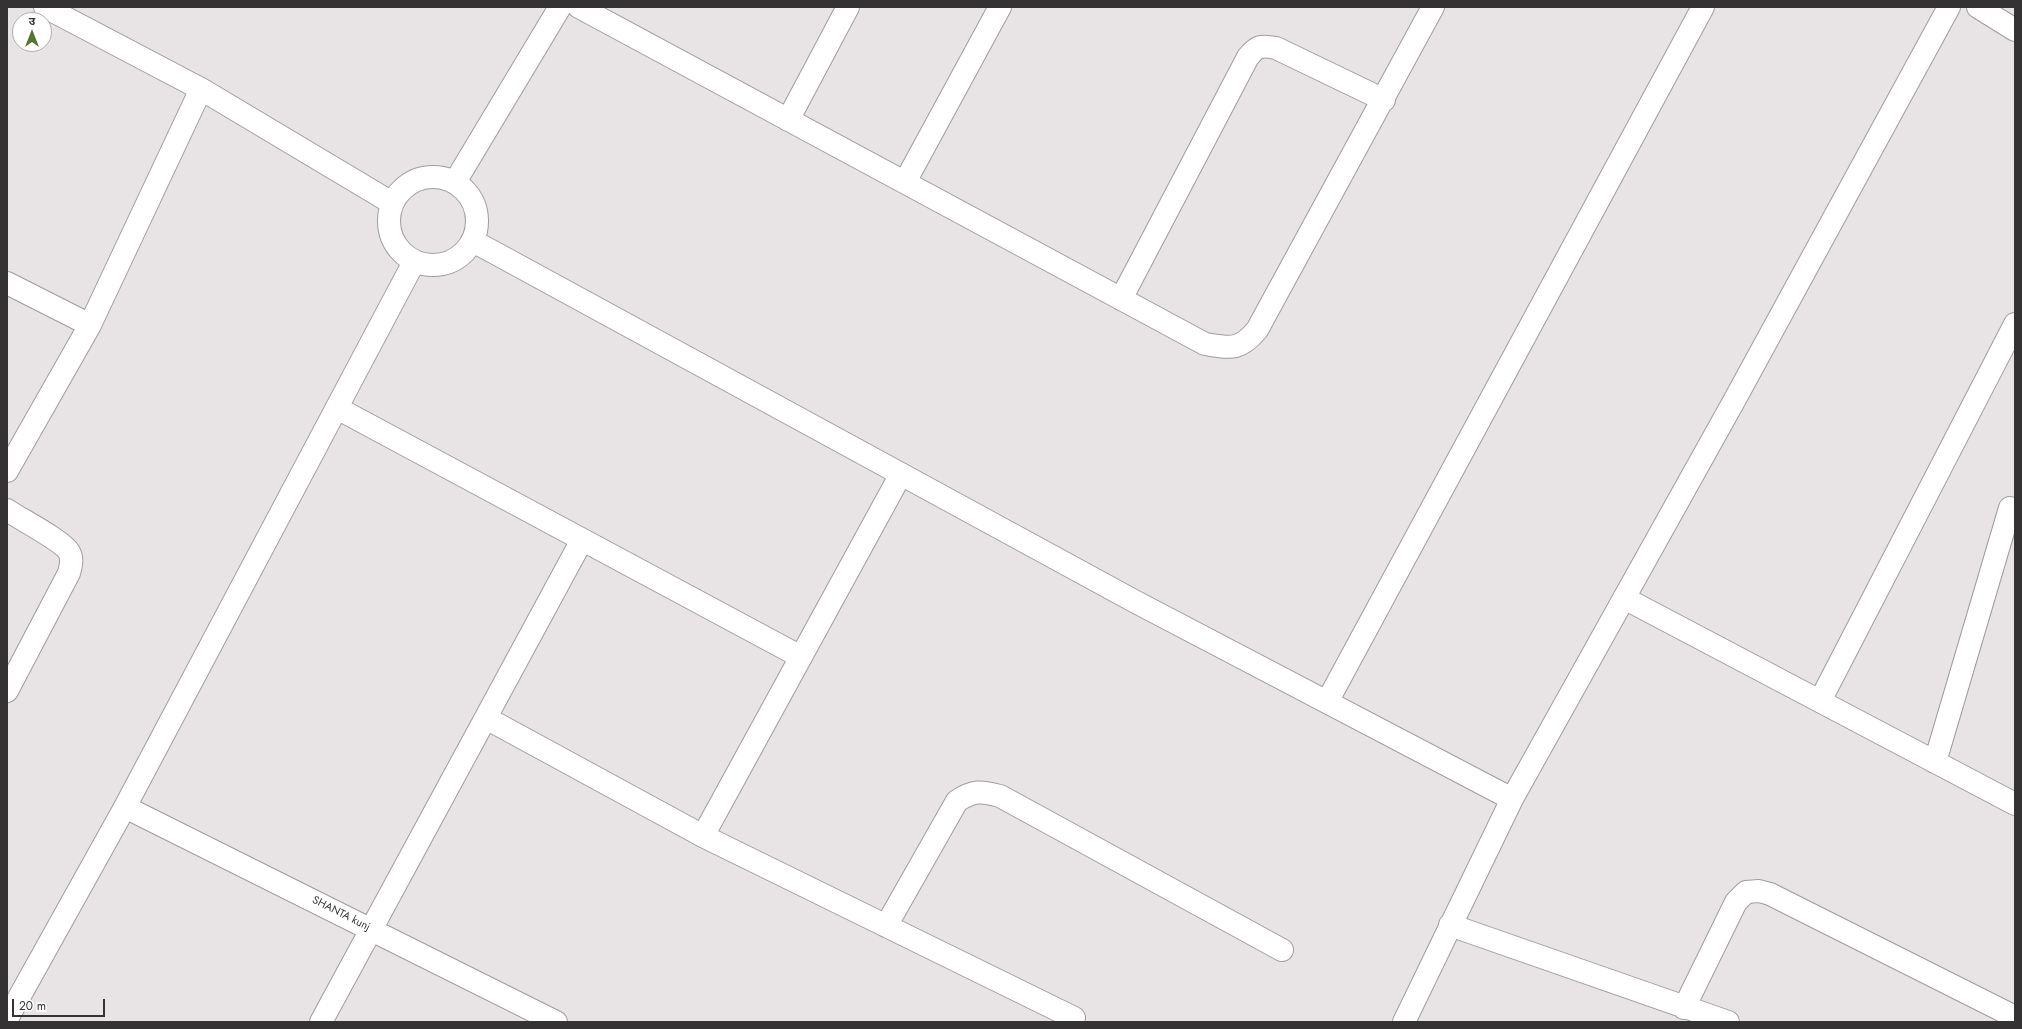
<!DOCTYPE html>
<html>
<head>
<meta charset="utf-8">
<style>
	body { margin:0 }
	#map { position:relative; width:2022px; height:1029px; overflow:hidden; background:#e8e3e4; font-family:Jost,"Noto Sans Devanagari",sans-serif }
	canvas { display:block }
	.frame { position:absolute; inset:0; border:8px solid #343232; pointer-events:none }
	.north { position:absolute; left:12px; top:12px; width:40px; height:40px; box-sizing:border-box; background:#fff; border:1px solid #aeadad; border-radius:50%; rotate:0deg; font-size:11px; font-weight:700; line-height:16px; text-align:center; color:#343232 }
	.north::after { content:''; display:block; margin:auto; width:14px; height:18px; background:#55752b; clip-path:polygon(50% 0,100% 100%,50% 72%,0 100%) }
	.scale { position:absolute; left:12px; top:999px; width:93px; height:18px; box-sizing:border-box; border:2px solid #343232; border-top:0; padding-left:5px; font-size:12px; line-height:14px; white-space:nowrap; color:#343232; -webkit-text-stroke:3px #fff; paint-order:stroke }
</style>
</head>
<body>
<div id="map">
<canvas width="2022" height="1029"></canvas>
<div class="frame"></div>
<div class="north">उ</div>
<div class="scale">20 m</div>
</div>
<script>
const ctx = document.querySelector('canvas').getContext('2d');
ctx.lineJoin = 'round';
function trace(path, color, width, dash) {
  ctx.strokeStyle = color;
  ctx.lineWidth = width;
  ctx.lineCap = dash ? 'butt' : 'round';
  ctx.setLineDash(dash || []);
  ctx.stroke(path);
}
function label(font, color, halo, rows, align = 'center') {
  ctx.font = font + ' Jost,sans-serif';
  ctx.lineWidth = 3;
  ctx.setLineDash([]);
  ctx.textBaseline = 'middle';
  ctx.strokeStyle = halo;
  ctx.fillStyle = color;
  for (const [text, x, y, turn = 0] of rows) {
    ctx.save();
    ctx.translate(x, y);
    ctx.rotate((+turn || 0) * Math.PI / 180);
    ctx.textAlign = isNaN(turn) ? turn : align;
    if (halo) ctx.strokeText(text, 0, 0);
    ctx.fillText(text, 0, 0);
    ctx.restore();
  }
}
const minor = new Path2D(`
	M45,7L201,89L392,203
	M579,7L1205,344C1231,348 1239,351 1257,330L1433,7
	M1978,7L2015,30
	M788,120L848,7
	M389 221a44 44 0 1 1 88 0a44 44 0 1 1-88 0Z
	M455,182L560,7
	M905,182L1000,7
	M473,241L1134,601L1512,799
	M7,283L90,325
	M1121,299L1248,57C1257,46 1261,45 1276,48L1384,100
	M337,408L801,657
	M7,471L90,325L201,89
	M7,510C20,519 63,541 69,552C73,559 71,566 69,573L7,691
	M1624,598L2015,804
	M1820,701L2015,324
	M1327,702L1703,7
	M486,718L703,836L1074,1018
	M1935,762L2010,508
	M125,807L556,1022
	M703,836L901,474
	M1450,925L1728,1022
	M886,926L957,801C974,790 981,791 1000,796L1282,950
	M1684,1008L1736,902L1746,892L1759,891L1770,894L2015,1017
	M7,1019L125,807L414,262
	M321,1022L582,540
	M1404,1022L1512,799L1734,401L1949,7`);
const streetNames = [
	["SHANTA kunj",341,914,27]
];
trace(minor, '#a09c9d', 24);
trace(minor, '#fff', 22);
label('11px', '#343232', '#fff', streetNames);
</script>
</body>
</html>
